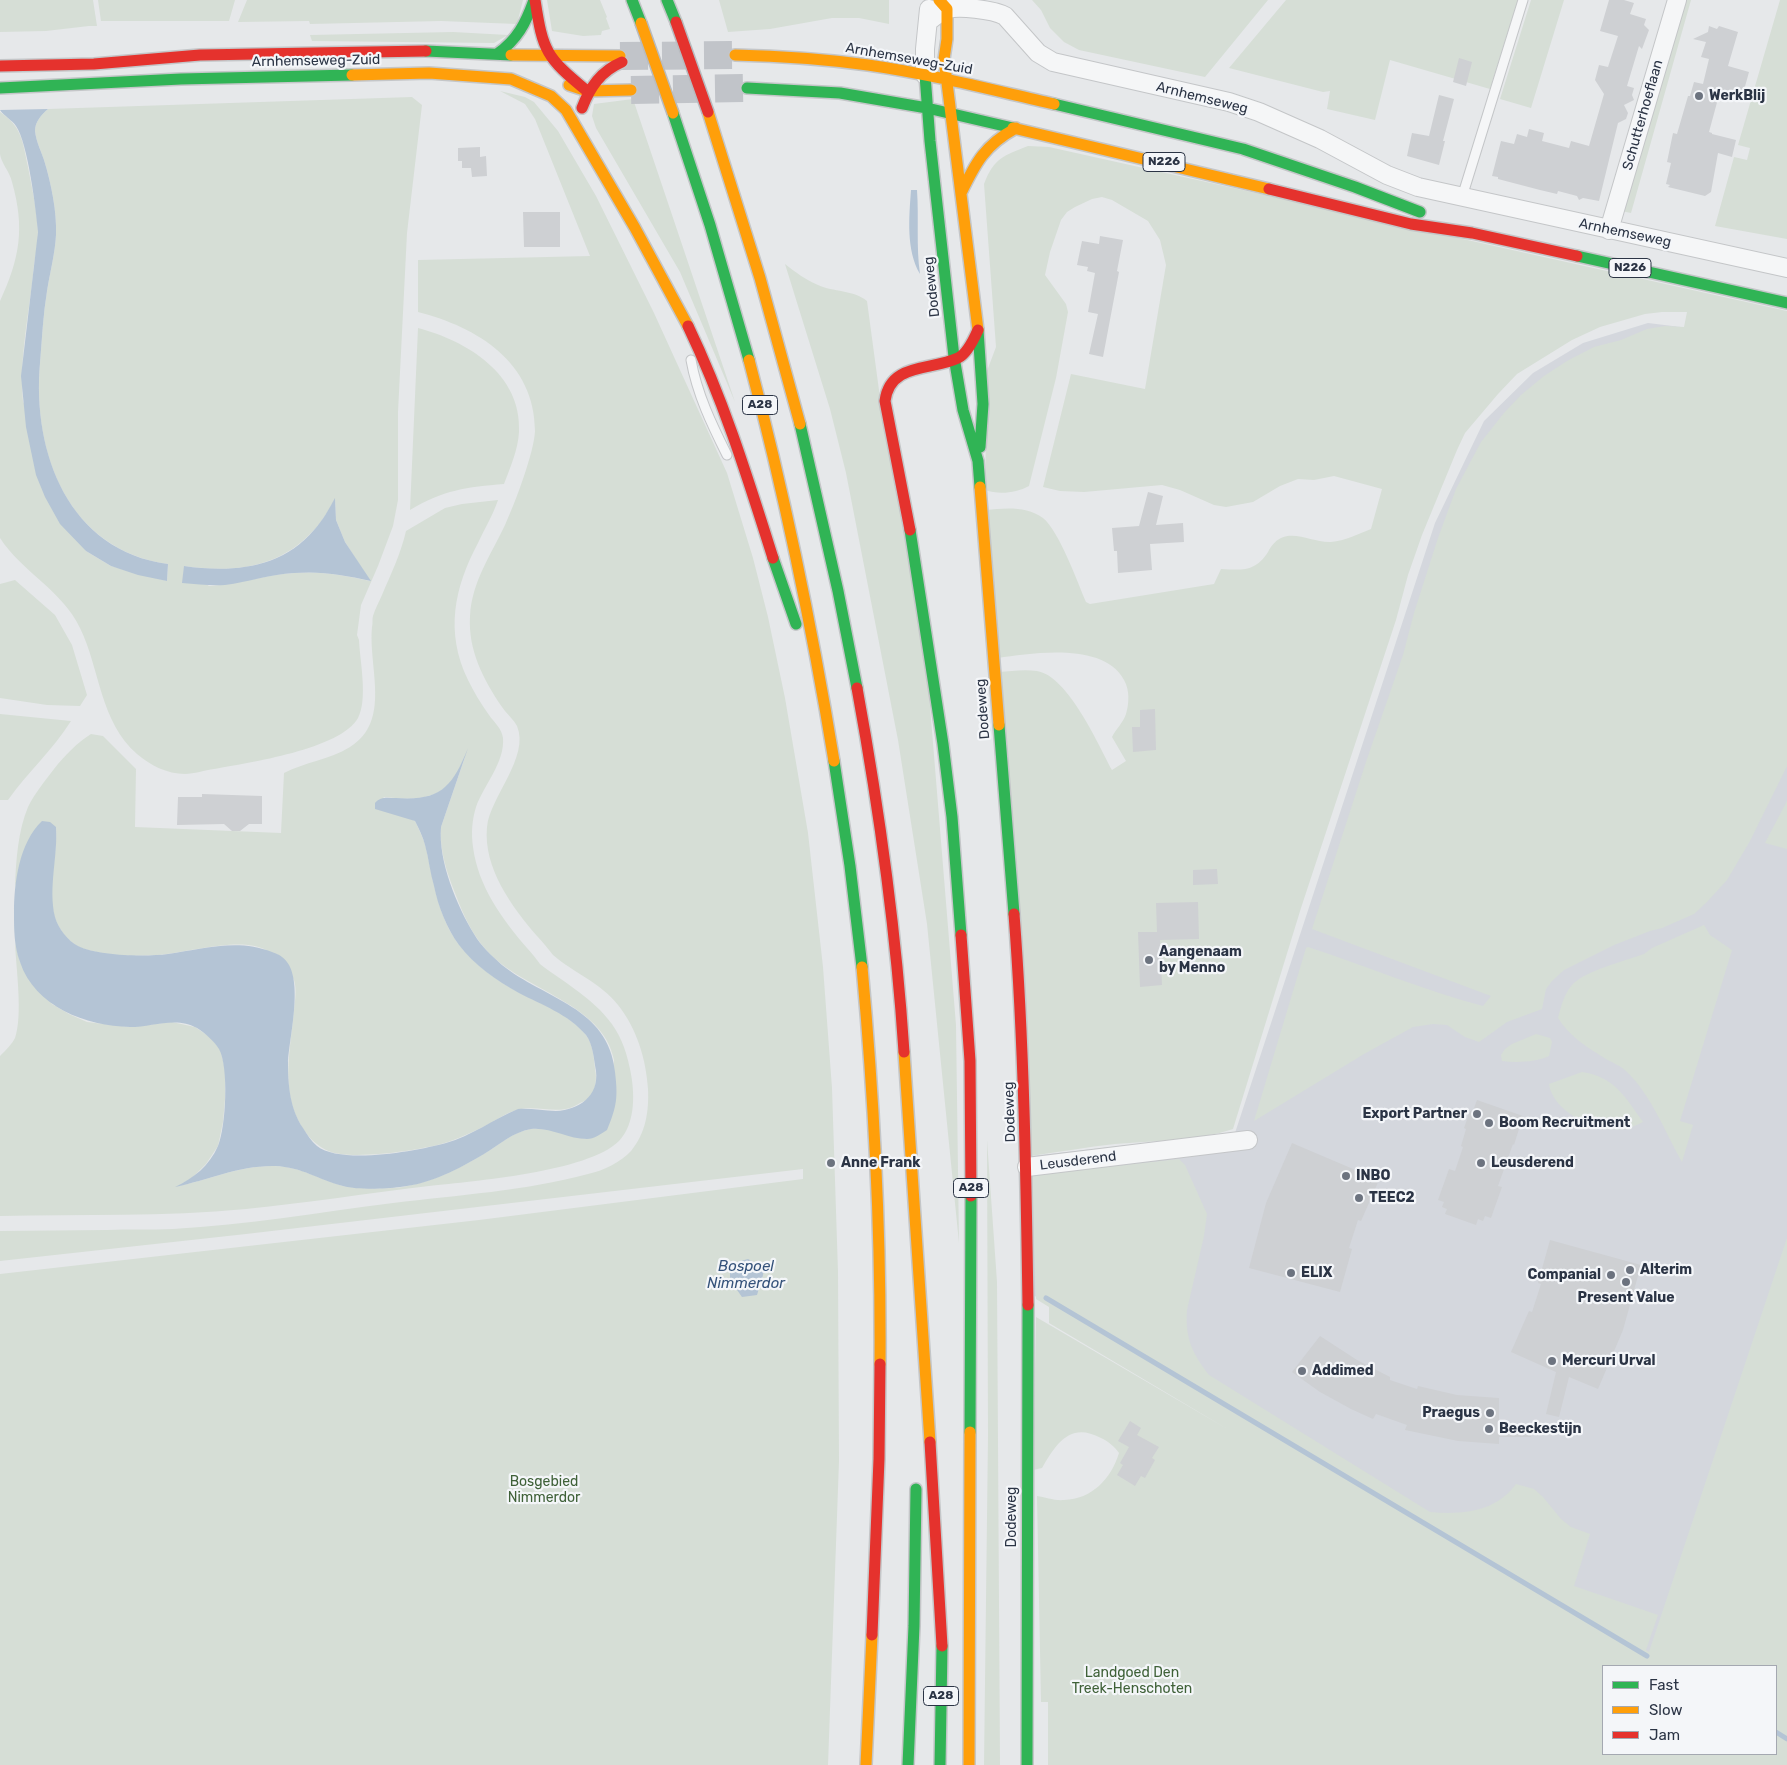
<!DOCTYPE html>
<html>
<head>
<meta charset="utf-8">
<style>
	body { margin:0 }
	#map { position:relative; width:1787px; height:1765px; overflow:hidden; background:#e6e8ea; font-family:Rubik,sans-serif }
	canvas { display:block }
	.legend { position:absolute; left:1602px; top:1665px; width:175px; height:90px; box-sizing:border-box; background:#f4f6f9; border:1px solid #a4a8b1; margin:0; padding:6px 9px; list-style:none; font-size:15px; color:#2b3445 }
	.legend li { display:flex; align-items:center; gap:10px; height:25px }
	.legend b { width:25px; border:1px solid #a4a8b1 }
</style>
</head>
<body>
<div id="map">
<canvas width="1787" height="1765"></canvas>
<ul class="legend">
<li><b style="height:6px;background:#30b455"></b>Fast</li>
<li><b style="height:6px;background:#ff9f0a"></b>Slow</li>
<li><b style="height:6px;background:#e5322d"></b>Jam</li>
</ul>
</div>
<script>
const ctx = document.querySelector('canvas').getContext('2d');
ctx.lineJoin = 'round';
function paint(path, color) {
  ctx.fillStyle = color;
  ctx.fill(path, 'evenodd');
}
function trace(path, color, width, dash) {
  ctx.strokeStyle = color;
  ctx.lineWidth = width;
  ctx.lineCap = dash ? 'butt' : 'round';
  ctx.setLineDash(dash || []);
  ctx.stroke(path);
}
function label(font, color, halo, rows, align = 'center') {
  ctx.font = font + ' Rubik,sans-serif';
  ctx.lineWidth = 4.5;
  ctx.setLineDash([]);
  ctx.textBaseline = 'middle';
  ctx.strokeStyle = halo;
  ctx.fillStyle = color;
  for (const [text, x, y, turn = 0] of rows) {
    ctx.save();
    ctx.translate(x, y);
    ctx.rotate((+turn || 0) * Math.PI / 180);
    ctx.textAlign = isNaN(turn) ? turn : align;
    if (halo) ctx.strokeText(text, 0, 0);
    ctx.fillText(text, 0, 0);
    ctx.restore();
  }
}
const built = new Path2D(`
	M1648,323L1787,340V1245L1654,1660L1033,1295L1031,1156L1235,1133L1435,523L1484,421L1533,373L1583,343Z`);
const green = new Path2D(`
	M0,0H93L97,26H89L46,31L0,32Z
	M98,0H235L229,21H101Z
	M247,0H523L517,24L441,21L310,24L309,21L238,22Z
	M547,0H600L607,17L606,18L610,29L602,31L601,35L583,36L552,31Z
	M719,0H889V24L859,18H832L770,29L728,32Z
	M1032,0H1268L1205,77L1079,50L1064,42L1050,28L1041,10Z
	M1286,0H1518L1490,89L1390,60L1375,120L1327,109L1330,91L1323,92L1229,68Z
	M1531,0H1564L1531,108L1500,99Z
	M1668,0H1691L1631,213L1606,208Z
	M1780,0H1787V239L1715,226L1734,157L1747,160L1750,148L1738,145Z
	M453,32L508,35L494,43L312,41L310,35Z
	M500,91L525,97L534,102L558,131L596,196L654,313L727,473L753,558L768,617L785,698L808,833L823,967L832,1088L838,1272L839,1461L828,1765H0V1274L479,1220L803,1179V1169L246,1234L0,1261V1231C36,1231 71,1230 107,1230C129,1229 151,1230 173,1229C246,1225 321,1212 393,1203C458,1195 525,1191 588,1174C603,1171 621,1162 631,1151C646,1133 649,1111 648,1089C646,1059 637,1029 618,1005C601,983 574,973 553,955C548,949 543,942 537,936C512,907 483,868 487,827C490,797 530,757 517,726C514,720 506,713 502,707C483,679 468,650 470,616C472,581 491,555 505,525C515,503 534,453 535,431C535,362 477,327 418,312V260L590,256L535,119L525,104Z
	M412,97L422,105L407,233L398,412V500L393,526L378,566L361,605L357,635L359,640C360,662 368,699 358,718C341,749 248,763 214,769C205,770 194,774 185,774C167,774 150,765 137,754C100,722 100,669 80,628C62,590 22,572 0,538V301C20,258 25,228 12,182C10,172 1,163 0,154C0,141 0,125 0,112C22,126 23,143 28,167C32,188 37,210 38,231C38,242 36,254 34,265C30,311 19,355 23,401L86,551L111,566L167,581L168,564C68,550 32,453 40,363C42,339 43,315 47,291C50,272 55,254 56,235C57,211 51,183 44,160C41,151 36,141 35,131C35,122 41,115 48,109ZM335,499L336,520L345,542L370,581C343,575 322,571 294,573C265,575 238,584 209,586L184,566C232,573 278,569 313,531C322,522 329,510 335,499Z
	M633,99L735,402L680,272L596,128L592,116L594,104Z
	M1028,146L1049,147L1787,311V766L1750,841L1727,880L1707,902L1694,914L1662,928L1650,931L1614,945L1564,970L1552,981L1546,989L1542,1009L1507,1022L1479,1042L1465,1037L1447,1025L1433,1024L1413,1027L1364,1054L1254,1121L1306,948L1308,947C1366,966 1423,990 1483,1006L1491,996L1312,929L1367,759L1403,655L1414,613L1438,538L1456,489L1481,442L1504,413L1521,395L1544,376L1567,361L1594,347L1621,340L1647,329L1665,326L1684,327L1687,312H1662L1645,314L1600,327L1572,340L1517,374L1498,394L1465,433L1457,450L1422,535L1408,575L1396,620L1301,908L1233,1129C1198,1141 1152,1141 1115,1144C1087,1147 1059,1152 1031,1156L999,672C1011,671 1025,669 1037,671C1068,676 1098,744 1112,770L1126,761L1112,737C1116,729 1123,723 1126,714C1129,704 1130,690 1124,680C1104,642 1033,653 998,658L986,510C1005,508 1027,506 1043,518C1059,531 1077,581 1086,602L1090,604L1214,584L1221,569C1243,570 1255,572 1268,552C1271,546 1275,541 1281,538C1296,531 1315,543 1331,542C1345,541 1358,534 1371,529L1382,489L1334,476L1314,480L1298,479L1280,486L1253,502L1226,507L1214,505L1180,490L1162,485L1084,492L1060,491L1043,487L1071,374L1145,389L1166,265L1160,240L1148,221L1112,200L1102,197L1092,199L1075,207L1067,212L1061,220L1050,252L1045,275L1066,304L1068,312L1056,378L1029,486C1016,493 999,495 985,490L987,371L996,347L984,184C994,158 1003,156 1028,146Z
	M785,264C795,272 806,280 818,285C833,292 854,290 867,301L881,405L925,645L956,1025L959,1243L927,924L898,740L846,473L830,409Z
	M418,328C467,341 522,374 519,432C518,450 510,468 504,484C467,487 443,490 410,510Z
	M498,500C493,515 485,528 478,543C454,588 445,632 468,680C474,692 481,704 489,715C494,722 502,729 503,738C505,762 484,785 476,807C472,820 471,833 473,847C478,886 502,919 527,948C532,953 536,959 540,964C548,971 559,977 568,984C601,1008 622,1026 630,1069C635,1092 636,1123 619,1141C588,1172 474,1181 429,1186C368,1193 307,1203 246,1209C164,1217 82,1214 0,1216V1056C5,1051 12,1044 15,1038C23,1015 16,968 15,943L20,962L52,1004L69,1014L87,1022L130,1027L172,1022L195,1027L210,1037L220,1049L225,1068V1099L223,1122L218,1146L206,1164L192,1178L178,1186C209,1180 241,1165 274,1166C299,1166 319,1179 343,1186C355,1189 391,1189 403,1187C433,1181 455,1171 480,1156C497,1147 512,1132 530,1129C548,1127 569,1135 586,1139C591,1127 615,1068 614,1060C604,1004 523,990 488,952C472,935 463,914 455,893C447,873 439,849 441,827L465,757C462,762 461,767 458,772C441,802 413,800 383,797L407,817L415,821C419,830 424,839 426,848C434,882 438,919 461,947C476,966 500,983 522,994C544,1005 570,1015 586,1035C593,1044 594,1058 595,1069C597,1078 596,1090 590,1097C587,1100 584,1101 580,1103C560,1117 539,1104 517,1110C508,1112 499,1118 491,1123C477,1130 462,1137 448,1142C424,1150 354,1160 331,1152C316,1147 305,1134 298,1120C281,1086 291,1046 294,1010C295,1001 297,989 294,980C292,975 271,953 266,950C242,937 193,951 167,954C142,957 103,957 79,947C69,942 60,931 56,921C45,891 58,858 56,827L25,849L15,887C16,860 18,831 28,807C35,793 45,781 54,769C65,755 77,743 91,734L103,736L136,769L135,827L281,833L284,773C305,762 329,760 350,747C392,721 368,667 372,627C373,623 372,619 373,616C375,609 379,602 382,595C391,574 401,553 406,531L445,508L462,504Z
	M15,580L55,615L72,645L87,695L80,706L47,705L0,698V584Z
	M0,714L71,721C53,750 27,773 8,800H0Z
	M1787,801V849L1765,843Z
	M1704,925L1710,935L1732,950L1680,1121L1693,1125L1682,1162C1665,1132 1652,1096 1626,1071C1621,1066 1613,1063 1606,1059C1588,1048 1569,1036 1558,1018C1561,1007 1564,994 1572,985C1584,971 1625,961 1644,954L1652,948Z
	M1536,1034L1550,1038L1552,1042L1549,1056C1536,1062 1517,1063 1502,1061L1501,1055L1505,1049L1512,1044Z
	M1582,1072C1615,1077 1625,1097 1643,1122C1637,1125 1631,1128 1624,1129C1598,1133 1553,1113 1549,1084Z
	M987,1140L997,1282L1000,1765H984L988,1435Z
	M1179,1159L1185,1165L1207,1214L1204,1236L1187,1310C1185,1338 1192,1353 1209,1375L1430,1512C1462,1515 1496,1512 1516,1484L1534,1489L1543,1497L1561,1519L1571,1527L1590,1534L1574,1586L1658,1615L1646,1650L1649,1652L1787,1238V1765H1048V1702H1041L1037,1496C1045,1497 1055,1501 1064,1500C1092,1499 1111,1479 1119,1453C1115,1447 1108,1441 1101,1438C1070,1421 1056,1444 1042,1468L1033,1470L1036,1317L1229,1430L1049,1323V1307L1036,1299L1032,1175ZM1603,1666H1776V1754H1603Z`);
const water = new Path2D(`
	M48,109C41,115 35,122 35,131C36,141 41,151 44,160C51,183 57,211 56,235C55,254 50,272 47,291C43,315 42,339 40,363C32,453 69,551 168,564L167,581L138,575L111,566L86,551L60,524L45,497L36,475L26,427L21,376L38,232C36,210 28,143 16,126C12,120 4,116 0,110Z
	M911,190H917C919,218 916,246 920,274C906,250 909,218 911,190Z
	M335,498L336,520L345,542L371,581C343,575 323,571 294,573C271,574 248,582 225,585C211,586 197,584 182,583L184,566C231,573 281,569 314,530C323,520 329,509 335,498Z
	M468,748L441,827C438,861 457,906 474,934C481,946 492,956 502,965C544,999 609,1007 615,1072C618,1097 617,1106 607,1130C601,1134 594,1139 587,1139C568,1139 550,1127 531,1129C513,1132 499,1145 484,1154C459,1169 430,1184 400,1187C385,1189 358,1190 343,1186C319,1180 302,1167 275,1166C241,1165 208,1180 175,1187C194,1178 209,1166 218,1146C226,1127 229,1067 219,1049C214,1041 205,1033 197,1028C177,1016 152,1027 130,1027C86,1026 35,1007 20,962C14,946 14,929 14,913C14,883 19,843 42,821L50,822L56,827C58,857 48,887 55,917C58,928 68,941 78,946C99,956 145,957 168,954C202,949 238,938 272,952C275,953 280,955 282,957C306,974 289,1037 288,1063C288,1085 290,1109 303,1128C307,1134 311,1141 317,1146C341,1165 417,1151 446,1143C471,1136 494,1119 518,1109C531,1108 543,1111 556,1111C579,1110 599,1096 596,1071C594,1060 593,1044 586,1035C568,1014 542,1005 519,993C497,981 474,965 459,945C447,929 438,906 434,886C430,873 429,859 425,845C423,837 419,829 415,821L375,809V803C381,796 387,798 396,798C440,801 452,788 468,748Z
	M748,1259L764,1268L763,1275L757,1295L742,1297L730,1280V1264Z`);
const stream = new Path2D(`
	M1046,1298L1647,1656
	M1776,1732L1787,1739`);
const building = new Path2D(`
	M1609,0H1624L1634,3L1630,14L1646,19L1644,25L1649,30L1642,49L1639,46L1627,86L1634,88L1632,95L1634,100L1624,105L1628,113L1626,119L1618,123L1599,201L1583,198L1579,200L1577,196L1558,191L1557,194L1540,190L1498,179V177L1492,176L1501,141L1514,144L1517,134L1527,137L1529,129L1544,133L1542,141L1569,148L1571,141L1589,146L1604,94L1595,80L1599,65L1608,67L1618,36L1600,31Z
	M1709,26L1717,29L1719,26L1738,32L1728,66L1749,72L1741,101L1719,95L1709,132L1712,133V134L1736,140L1732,157L1718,153L1711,192L1705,196L1668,187L1670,185L1666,184L1671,163L1667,162L1673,133L1677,134L1688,96H1690L1694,82L1703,84L1709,59L1701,57L1706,42L1693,39L1708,32Z
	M1459,58L1472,62L1466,86L1453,82Z
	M1439,95L1454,99L1443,141H1445L1439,165L1407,156L1412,133L1429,136Z
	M480,147V157L486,156L487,176L472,177L471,168H462V161H458V148Z
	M523,212H560V247H524Z
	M1100,236L1123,240L1117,271L1119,272L1103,357L1089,354L1098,314L1088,312L1095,273L1087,271L1088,267L1077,265L1082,241L1099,244Z
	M1148,492L1163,496L1156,525L1183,523L1184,542L1150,544L1152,570L1118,573L1117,551H1114L1112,528L1139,526Z
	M1155,709L1156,750L1133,752L1132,727H1140V710Z
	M202,794L262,796V824H249L240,831H232L224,824L177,825L178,797H202Z
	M1217,869L1218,884L1193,885V870Z
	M1198,902L1199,939L1160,940L1162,985L1140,987L1138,932H1157L1156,903Z
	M1477,1100L1523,1116L1514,1145L1513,1144L1498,1186L1502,1187L1491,1218L1485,1216L1483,1221L1478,1219L1476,1225L1445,1214L1447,1209L1442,1207L1444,1202L1438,1200L1449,1169L1455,1171L1463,1147L1461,1146L1466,1129L1464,1128L1470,1111H1473Z
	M1292,1143L1379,1180L1361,1221L1358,1220L1349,1248L1352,1249L1340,1292L1249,1268L1266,1203Z
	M1550,1240L1641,1265L1623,1330L1598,1389L1569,1377L1559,1417L1546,1414L1556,1372L1511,1352L1529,1311L1532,1312L1541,1284L1538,1283Z
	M1320,1336L1357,1360L1390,1377V1380L1417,1389L1418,1386L1457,1395L1499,1398V1424H1531V1437H1499V1444L1458,1441L1405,1430L1407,1425L1376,1414L1373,1419L1351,1409L1320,1392L1292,1372Z
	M1130,1421L1141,1428L1137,1435L1159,1447L1152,1458L1155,1460L1145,1478L1141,1476L1135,1486L1117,1475L1123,1465L1120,1463L1129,1447L1118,1441Z`);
const primaryTunnel = new Path2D(`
	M620,56L735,55
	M631,90L747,88`);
const lane = new Path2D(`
	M1462,197L1523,0
	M691,360C697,394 712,425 727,455`);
const street = new Path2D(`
	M929,21C934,17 940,12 946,10C957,5 994,10 1005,16L1038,53L1053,62L1229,102L1259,112L1320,139L1387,175L1418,187L1787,268
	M925,75V49L929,9
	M1609,230L1677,0
	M1027,1167L1248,1140`);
const fast = new Path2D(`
	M632,0L641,23
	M667,0L676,22
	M426,51L511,55
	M497,54C517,40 526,23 534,0
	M925,75L930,141L954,357L963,410L978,461L980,487
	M0,88L181,79L352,75
	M747,88L840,93L927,108L1013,128
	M1054,104L1243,149L1355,187L1420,212
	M673,113L710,225L749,360
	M1577,256L1787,303
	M978,330L983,404L980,447
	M800,424L838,591L857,688
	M910,530L943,744L952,817L961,935
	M773,558L796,624
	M999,725L1014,914
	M834,761L850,866L862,967
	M970,1432L971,1196
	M908,1765L914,1626L916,1489
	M940,1765L942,1646
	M1027,1765L1028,1305`);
const slow = new Path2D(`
	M939,0L947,9V39L944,59L978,330
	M511,55L620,56
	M735,55C780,56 824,59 868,65C931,74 992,90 1054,104
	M352,75L429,73L511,79
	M511,79L551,96L566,110L635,228L688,326
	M569,85L587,91L631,90
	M708,112L760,278L800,424
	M1013,128L1269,189
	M961,193C976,162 985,145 1016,128
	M749,360C784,492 812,627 834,761
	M980,487L999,725
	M862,967C874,1099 881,1232 880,1364
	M904,1052L930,1442
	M866,1765L872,1635
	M969,1765L970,1432`);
const jam = new Path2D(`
	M535,0C543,52 546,57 587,91
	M0,66L94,64L200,55L426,51
	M582,108C590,87 601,71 622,62
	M1269,189L1411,224L1472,233L1577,256
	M688,326C724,401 748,479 773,558
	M910,530L885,401C890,362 931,371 958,358C967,354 974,339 978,330
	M857,688C879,808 896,930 904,1052
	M1014,914C1024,1045 1026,1175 1028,1305
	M961,935L970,1061L971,1196
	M930,1442L942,1646
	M872,1635L879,1459L880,1364`);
const slowBridge = new Path2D(`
	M641,23L673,113`);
const jamBridge = new Path2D(`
	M676,22L708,112`);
const markers = [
	[1699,96,5,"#6c737f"],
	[1149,960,5,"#6c737f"],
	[1477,1114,5,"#6c737f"],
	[1489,1123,5,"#6c737f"],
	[831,1163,5,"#6c737f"],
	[1481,1163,5,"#6c737f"],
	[1346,1176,5,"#6c737f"],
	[1359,1198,5,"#6c737f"],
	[1630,1270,5,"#6c737f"],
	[1291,1273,5,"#6c737f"],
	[1611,1275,5,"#6c737f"],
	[1626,1282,5,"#6c737f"],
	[1552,1361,5,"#6c737f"],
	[1302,1371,5,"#6c737f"],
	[1490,1413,5,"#6c737f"],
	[1489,1429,5,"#6c737f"]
];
const shields = [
	[1164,162,42],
	[1630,268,42],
	[760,405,35],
	[971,1188,35],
	[941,1696,35]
];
const shieldNames = [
	["N226",1164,162],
	["N226",1630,268],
	["A28",760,405],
	["A28",971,1188],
	["A28",941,1696]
];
const streetNames = [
	["Arnhemseweg-Zuid",909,59,10],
	["Arnhemseweg-Zuid",316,61,-1],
	["Arnhemseweg",1202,98,14],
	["Schutterhoeflaan",1643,115,-74],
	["Arnhemseweg",1625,233,12],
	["Dodeweg",932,287,-96],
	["Dodeweg",983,709,-94],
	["Dodeweg",1010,1112,-92],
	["Leusderend",1078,1161,-7],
	["Dodeweg",1012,1517,-90]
];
const poiNames = [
	["WerkBlij",1709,96],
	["Aangenaam",1159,952],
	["by Menno",1159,968],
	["Export Partner",1467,1114,"right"],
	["Boom Recruitment",1499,1123],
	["Anne Frank",841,1163],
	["Leusderend",1491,1163],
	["INBO",1356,1176],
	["TEEC2",1369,1198],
	["Alterim",1640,1270],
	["ELIX",1301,1273],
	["Companial",1601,1275,"right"],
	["Present Value",1626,1298,"center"],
	["Mercuri Urval",1562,1361],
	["Addimed",1312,1371],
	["Praegus",1480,1413,"right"],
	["Beeckestijn",1499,1429]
];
const parkNames = [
	["Bosgebied",544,1482],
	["Nimmerdor",544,1498],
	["Landgoed Den",1132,1673],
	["Treek-Henschoten",1132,1689]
];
const waterNames = [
	["Bospoel",746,1267],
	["Nimmerdor",746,1284]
];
paint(built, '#d4d7dd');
paint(green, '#d6ded6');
paint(water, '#b4c4d5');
trace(stream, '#b4c4d5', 5);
paint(building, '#ced0d3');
trace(primaryTunnel, '#c1c4c9', 28, [28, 14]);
trace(lane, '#c4c6c8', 11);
trace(street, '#c4c6c8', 20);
trace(fast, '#c4c6c8', 14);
trace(slow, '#c4c6c8', 14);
trace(jam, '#c4c6c8', 14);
trace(lane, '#f5f6f7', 9);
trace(street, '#f5f6f7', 18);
trace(fast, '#30b455', 11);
trace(slow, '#ff9f0a', 11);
trace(jam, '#e5322d', 11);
trace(slowBridge, '#b8bbbf', 14, []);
trace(jamBridge, '#b8bbbf', 14, []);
trace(slowBridge, '#ff9f0a', 11);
trace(jamBridge, '#e5322d', 11);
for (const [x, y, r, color] of markers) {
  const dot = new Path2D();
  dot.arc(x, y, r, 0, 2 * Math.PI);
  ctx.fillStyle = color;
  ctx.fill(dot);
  trace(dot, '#f4f6f9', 2);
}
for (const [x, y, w] of shields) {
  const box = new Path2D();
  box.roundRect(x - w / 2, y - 9.5, w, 19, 4);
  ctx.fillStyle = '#f4f6f9';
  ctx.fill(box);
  trace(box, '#2b3445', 1);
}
label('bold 12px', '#2b3445', null, shieldNames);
label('14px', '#2b3445', '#f4f6f9', streetNames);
label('bold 14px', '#2b3445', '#f4f6f9', poiNames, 'left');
label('14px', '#3f6138', '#f4f6f9', parkNames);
label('italic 15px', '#34527a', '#f4f6f9', waterNames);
</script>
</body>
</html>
